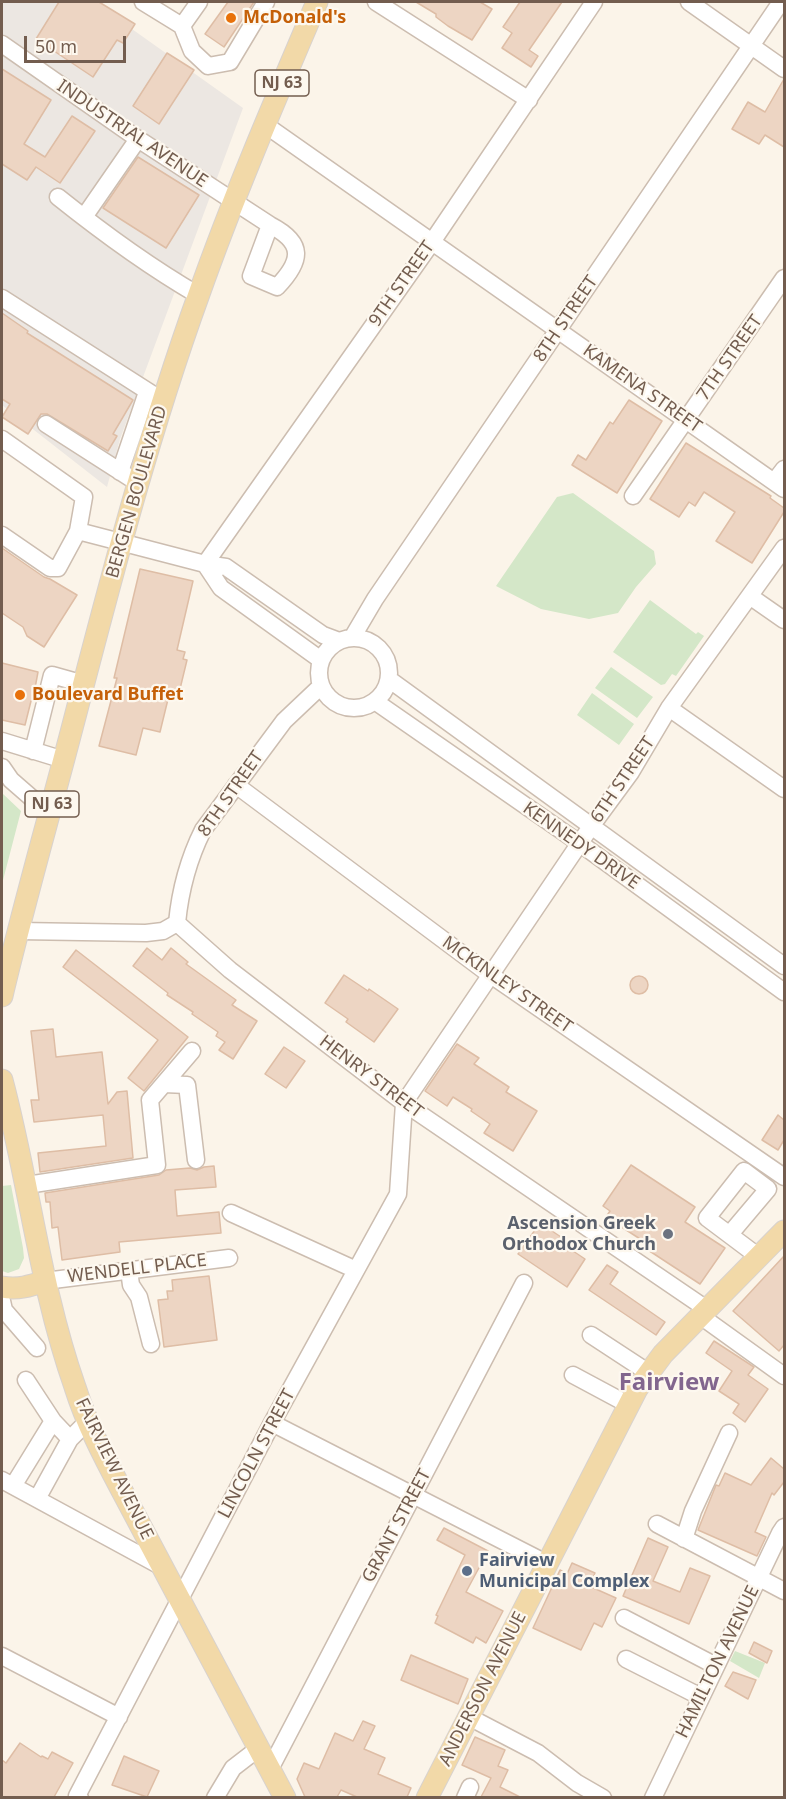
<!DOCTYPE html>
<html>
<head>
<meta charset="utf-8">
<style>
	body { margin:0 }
	#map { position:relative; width:786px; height:1799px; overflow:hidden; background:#fbf4e9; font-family:"Noto Sans",sans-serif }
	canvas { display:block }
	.frame { position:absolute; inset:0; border:3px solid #735d4f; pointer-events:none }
	.scale { position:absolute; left:24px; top:36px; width:102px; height:27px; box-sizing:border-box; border:3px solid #735d4f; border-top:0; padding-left:8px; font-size:18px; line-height:21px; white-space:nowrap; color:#735d4f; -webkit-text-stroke:4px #fdf8ef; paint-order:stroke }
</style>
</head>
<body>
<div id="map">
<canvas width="786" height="1799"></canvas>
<div class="frame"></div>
<div class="scale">50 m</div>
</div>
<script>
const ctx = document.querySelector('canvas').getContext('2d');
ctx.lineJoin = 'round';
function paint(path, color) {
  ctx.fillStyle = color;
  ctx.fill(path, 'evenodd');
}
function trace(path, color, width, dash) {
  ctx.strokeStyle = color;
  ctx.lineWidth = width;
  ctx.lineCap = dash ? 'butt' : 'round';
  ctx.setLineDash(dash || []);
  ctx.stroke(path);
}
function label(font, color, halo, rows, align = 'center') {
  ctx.font = font + ' "Noto Sans",sans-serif';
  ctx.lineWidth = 4.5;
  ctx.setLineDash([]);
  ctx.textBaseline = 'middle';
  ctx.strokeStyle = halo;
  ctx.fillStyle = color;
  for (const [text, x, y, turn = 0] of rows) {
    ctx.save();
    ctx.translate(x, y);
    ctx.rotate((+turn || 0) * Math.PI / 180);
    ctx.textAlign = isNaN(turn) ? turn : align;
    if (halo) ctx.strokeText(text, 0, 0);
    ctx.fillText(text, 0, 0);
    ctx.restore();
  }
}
const industrial = new Path2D(`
	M2,2H94L243,108L120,439L107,487L2,405Z`);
const green = new Path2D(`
	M573,493L654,551L656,564L636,587L618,613L589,619L541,609L496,586L557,497Z
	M650,600L696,634L698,632L704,636L676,676L672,674L665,684L661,685L613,652Z
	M611,667L653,697L637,718L595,688Z
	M592,693L634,724L619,745L577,715Z
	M2,793L21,811L2,884Z
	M11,1185L23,1248L24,1258L19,1269L8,1273L2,1271V1186Z
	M735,1651L765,1663L759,1678L730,1661Z`);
const building = new Path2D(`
	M59,2H99L135,24L123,43L117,40L93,77L36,39Z
	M228,2H254L224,47L205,34Z
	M416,2H480L492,9L472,40L448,26L436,17V14Z
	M520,2H562L529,50L538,56L531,67L502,48L512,33L503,27Z
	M167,53L194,70L159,124L133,106Z
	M2,69L51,100L24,144L45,157L72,116L95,131L60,183L36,167L27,180L2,164Z
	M784,79V147L765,135L759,144L732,129L748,102L765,112Z
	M138,157L199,195L166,248L103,208Z
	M2,313L28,331L27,333L133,400L113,434L117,436L108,451L47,414H41L28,434L2,417L10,404L2,399Z
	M629,400L662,421L617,493L572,465L578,455L586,460L610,422L613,424Z
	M686,443L771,496L770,498L784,508V512L752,563L716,541L735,512L704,492L695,506L689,502L679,517L650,499Z
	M2,548L44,577L50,579L77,595L44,647L27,636L23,627L2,613Z
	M140,569L193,581L177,650L185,652L183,659L187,660L179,693L170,691L160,732L143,728L136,755L99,746L117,678H114Z
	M2,663L38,672L35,688L38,689L35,701H31L25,725L2,720Z
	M147,948L162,960L171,948L188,962L186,964L236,1000L232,1005L257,1021L233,1059L219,1050L225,1042L216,1036L218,1032L192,1014L193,1012L167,995L168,993L133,966Z
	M76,950L188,1037L144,1091L128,1078L158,1040L63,967Z
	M344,975L368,991L369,989L398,1009L374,1042L346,1022L348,1019L325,1003Z
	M630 985a9 9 0 1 1 18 0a9 9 0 1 1-18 0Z
	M53,1029L56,1057L102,1052L108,1104L117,1092L127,1091L133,1158L40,1172L38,1153L106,1146L103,1115L34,1122L31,1100H39L31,1031Z
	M457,1044L479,1058L474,1064L509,1087L506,1092L537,1111L513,1151L484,1133L490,1124L471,1111L472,1109L453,1097L447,1106L425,1091Z
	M284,1047L305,1061L286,1088L265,1074Z
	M778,1115L784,1120V1140L778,1150L762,1140Z
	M631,1165L695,1207L685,1222L725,1248L700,1284L648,1250L651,1246L606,1217L610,1211L603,1206Z
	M214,1166L216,1187L175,1190L177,1216L219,1212L221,1233L119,1242L120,1252L62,1260L58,1227L52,1228L50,1202H46L45,1193L159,1175L166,1170L190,1168L197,1170L204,1167Z
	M540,1223L564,1239L561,1243L585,1259L567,1287L518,1254Z
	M784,1256V1345L779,1351L733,1311Z
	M607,1265L618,1272L610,1284L665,1322L656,1335L589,1290Z
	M209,1276L217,1340L164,1347L158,1300L168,1299L167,1291H173L172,1280Z
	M714,1341L754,1367L748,1375L768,1389L745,1422L733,1413L739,1404L719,1391L732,1371L706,1353Z
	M771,1458L784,1469V1482L774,1495L772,1493L755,1532L766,1537L757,1556L698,1530L716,1485L719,1486L725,1473L751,1485Z
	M444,1528L488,1551L466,1592L503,1611L486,1643L476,1637L473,1643L435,1623L438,1616L436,1615L465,1555L437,1540Z
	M648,1538L668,1547L653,1581L680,1592L690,1568L710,1576L689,1624L623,1596Z
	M572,1563L595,1573L589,1586L616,1598L602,1627L594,1623L581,1650L533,1628L560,1570L567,1574Z
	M754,1642L772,1651L767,1663L749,1653Z
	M411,1655L468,1679L458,1704L401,1680Z
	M733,1672L756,1680L748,1699L725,1686Z
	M363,1721L375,1726L364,1749L385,1758L378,1774L411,1788L407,1797H357L341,1790L337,1797H305L297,1779L304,1763L319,1769L335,1733L353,1741Z
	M475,1737L505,1750L498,1766L508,1770L500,1787L520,1797H481L491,1778L462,1765Z
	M20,1743L41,1757L42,1756L48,1759L52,1752L73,1763L54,1797H2V1760L6,1763Z
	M124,1756L159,1771L147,1797L112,1785Z`);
const minor = new Path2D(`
	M143,2L182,26L192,51L208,66L230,62L266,2
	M376,2L529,100
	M689,2L784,69
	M182,26L199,2
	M2,44L138,139L270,225C305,243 302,261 277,287L251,276L270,225
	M264,124L784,489
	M58,197C103,233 148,266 198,295
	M84,217L138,139
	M2,298L163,401
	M46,424L138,483
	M2,439L84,497L78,531L58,568H50L2,535
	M120,472L147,392
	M774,482L784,469
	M633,496L784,278
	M78,531L205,564L226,567L323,635L339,641
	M205,564L432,242L594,2
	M205,564L221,588L321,660
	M751,597L784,620
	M319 673a35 35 0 1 1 70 0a35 35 0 1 1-70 0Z
	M352,638L375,599L781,2
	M390,680L784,966
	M376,702L585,847L784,992
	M669,708L784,789
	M2,741L64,760
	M33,751L52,675L84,684
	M2,767L11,780L50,814
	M236,785L485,971L784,1177
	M177,923C180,892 189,858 203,830L284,721L321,686
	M18,931L146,933L163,931L177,923L230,970L404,1103L708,1310
	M164,1084L187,1085L196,1160
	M27,1185L157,1165L150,1100L192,1051
	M231,1213L356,1270
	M730,1234L768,1189L744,1171L707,1218L759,1257
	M129,1270L131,1285L139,1297L151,1344
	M45,1281L229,1258
	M2,1301L4,1310L37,1348
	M702,1317L784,1376
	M591,1335L649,1373
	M573,1375L629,1405
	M26,1380L53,1421L70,1439L88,1421
	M272,1423L548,1564
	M2,1480L164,1568
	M13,1486L53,1421
	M37,1499L70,1439
	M657,1524L784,1591
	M684,1539L693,1511L729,1433
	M624,1618L716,1666
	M2,1656L119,1717
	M626,1659L701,1697
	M469,1717L538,1753L577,1783L603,1798
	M270,1769L524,1283
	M80,1798L77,1796L272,1423L398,1194L404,1103L592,825L631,772L669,708L784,548
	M215,1798L233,1768L259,1748
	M465,1798L470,1787
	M653,1798L780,1533L784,1527`);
const major = new Path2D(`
	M2,996C24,903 51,810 75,717C112,575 149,432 199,294C234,195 276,98 317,2
	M2,1080C29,1181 40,1288 75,1387C86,1422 103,1455 120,1487L285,1798
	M2,1287C18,1290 30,1286 45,1281
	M427,1798L637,1389L663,1354L784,1231`);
const markers = [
	[231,18,6,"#e8710a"],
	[20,695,6,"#e8710a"],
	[668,1234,6,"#6b7280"],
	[467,1571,6,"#5c6f8a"]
];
const shields = [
	[282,83,54],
	[52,804,54]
];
const shieldNames = [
	["NJ 63",282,83],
	["NJ 63",52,804]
];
const foodNames = [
	["McDonald's",243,18],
	["Boulevard Buffet",32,695]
];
const streetNames = [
	["INDUSTRIAL AVENUE",132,134,34],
	["9TH STREET",402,284,-55],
	["8TH STREET",566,319,-56],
	["7TH STREET",730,358,-55],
	["KAMENA STREET",642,389,35],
	["BERGEN BOULEVARD",137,492,-74],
	["6TH STREET",623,780,-56],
	["8TH STREET",231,794,-55],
	["KENNEDY DRIVE",581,846,35],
	["MCKINLEY STREET",507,985,35],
	["HENRY STREET",371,1077,37],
	["WENDELL PLACE",137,1269,-7],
	["LINCOLN STREET",257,1454,-62],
	["FAIRVIEW AVENUE",114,1469,64],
	["GRANT STREET",397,1526,-62],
	["HAMILTON AVENUE",718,1662,-64],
	["ANDERSON AVENUE",483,1689,-63]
];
const worshipNames = [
	["Ascension Greek",656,1224],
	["Orthodox Church",656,1245]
];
const serviceNames = [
	["Fairview",479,1561],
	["Municipal Complex",479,1582]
];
const districtNames = [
	["Fairview",669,1383]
];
paint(industrial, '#ece7e2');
paint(green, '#d4e7c8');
paint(building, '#edd5c3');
trace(building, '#debda5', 1.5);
trace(minor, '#ccbdb0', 19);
trace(major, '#d8d2ce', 23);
trace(minor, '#fff', 16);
trace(major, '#f2d9a8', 21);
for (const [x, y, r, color] of markers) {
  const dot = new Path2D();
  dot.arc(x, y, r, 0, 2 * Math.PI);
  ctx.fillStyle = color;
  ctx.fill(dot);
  trace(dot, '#fdf8ef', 2);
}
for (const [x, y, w] of shields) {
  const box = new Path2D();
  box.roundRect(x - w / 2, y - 13, w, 26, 4.5);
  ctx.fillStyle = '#fdf8ef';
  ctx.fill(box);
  trace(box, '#735d4f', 1.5);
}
label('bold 16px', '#735d4f', null, shieldNames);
label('bold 18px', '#c56008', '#fdf8ef', foodNames, 'left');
label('18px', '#735d4f', '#fdf8ef', streetNames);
label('bold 18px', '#5b616d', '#fdf8ef', worshipNames, 'right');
label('bold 18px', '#4e5e75', '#fdf8ef', serviceNames, 'left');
label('bold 24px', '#82668e', '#fdf8ef', districtNames);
</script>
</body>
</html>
